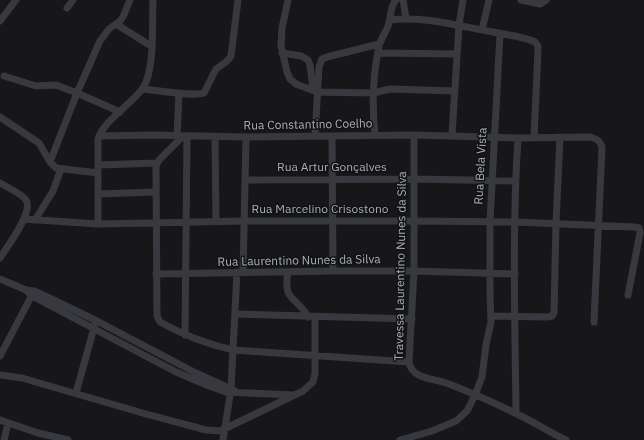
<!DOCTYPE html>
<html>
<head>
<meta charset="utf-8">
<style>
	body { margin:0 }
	canvas { display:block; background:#171719 }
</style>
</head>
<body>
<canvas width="644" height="440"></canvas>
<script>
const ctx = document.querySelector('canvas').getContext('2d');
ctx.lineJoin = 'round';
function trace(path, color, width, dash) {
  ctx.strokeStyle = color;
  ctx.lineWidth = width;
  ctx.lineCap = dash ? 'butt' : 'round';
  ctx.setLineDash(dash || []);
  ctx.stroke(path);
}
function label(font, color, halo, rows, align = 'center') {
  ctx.font = font + ' "IBM Plex Sans",sans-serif';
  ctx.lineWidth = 3;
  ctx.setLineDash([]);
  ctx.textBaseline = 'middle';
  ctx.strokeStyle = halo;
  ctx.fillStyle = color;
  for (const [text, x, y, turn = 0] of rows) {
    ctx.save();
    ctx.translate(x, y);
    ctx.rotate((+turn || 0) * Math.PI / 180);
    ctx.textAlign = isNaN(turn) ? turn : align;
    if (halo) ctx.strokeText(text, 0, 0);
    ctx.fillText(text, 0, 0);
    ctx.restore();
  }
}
const minor = new Path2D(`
	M288,0L282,28L281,46L287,72L290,79L296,84L317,92L373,93L390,89L455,91
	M403,0L406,18
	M521,0L540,4L546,0
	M67,8L73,0
	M390,20C425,16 458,26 493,32C506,35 523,36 535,42L538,46V50L534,137
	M0,21L16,0
	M116,24L151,46
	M482,30L489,0
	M282,53L301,56L308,60L310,65L313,90
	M378,53L457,54
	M4,76L36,86L56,85L77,93L50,162
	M142,89C157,90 191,97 204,93L216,69L226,62L231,56L238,0
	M120,112L77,93L100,41L109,29L120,21L123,17L130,0
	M0,117L39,143L50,162L56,168L98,173
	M375,135C372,107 373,74 379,46C381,38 387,31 389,23C391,16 390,6 396,0
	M414,135V271L409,362C412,380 435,378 449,384C472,393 495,403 517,414C534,422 549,432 566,440
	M452,135L459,25L463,0
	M99,136L154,135L246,137L414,135L518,138L590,137C597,139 601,141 602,148L594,322
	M177,136L179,93
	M183,136L160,159L156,165L157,316L160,322C183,335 207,344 233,350L409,362
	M215,136L216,222
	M315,136L319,67L322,59L327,57L379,44
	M332,136L333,271
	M98,165L156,163
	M245,180L415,179L515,181
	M0,183C8,188 21,193 26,200C34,212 7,247 0,258
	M98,194L156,192
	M24,219L98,224L244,221H415L515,222L634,227L639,228L640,233L628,295
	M35,220L53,191L61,169
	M98,224V139C104,120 131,105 143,88C155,70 152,23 153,0
	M243,272L246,137
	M288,272C287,278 286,286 288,292C291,300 303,306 308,317
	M156,274L333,271H414L515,274
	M0,279L26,290L34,291L41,294L97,321L194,372L235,391
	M26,290L32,296L176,372L209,386L226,392L293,395
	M235,314L412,319
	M492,316L548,317L552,316L554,313L556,224L560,137
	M185,335L187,136
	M0,356L33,293
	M0,375L22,378L146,414L206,430L220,431L303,391L313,382L315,373V317
	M76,393L95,324
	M516,413C515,322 512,229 518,138
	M0,420L38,433L68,440
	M4,440L8,423
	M223,440L231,389L237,272
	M400,440L432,431L456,421L467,411L475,395L482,377L486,345L491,322L490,293V222L500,34`);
const streetNames = [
	["Rua Constantino Coelho",308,125,-1],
	["Rua Bela Vista",481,166,-87],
	["Rua Artur Gonçalves",332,168],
	["Rua Marcelino Crisostono",320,210],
	["Rua Laurentino Nunes da Silva",299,261,-1],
	["Travessa Laurentino Nunes da Silva",401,266,-89]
];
trace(minor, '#37393e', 7);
label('12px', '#a8afb9', '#121214', streetNames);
</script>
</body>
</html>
